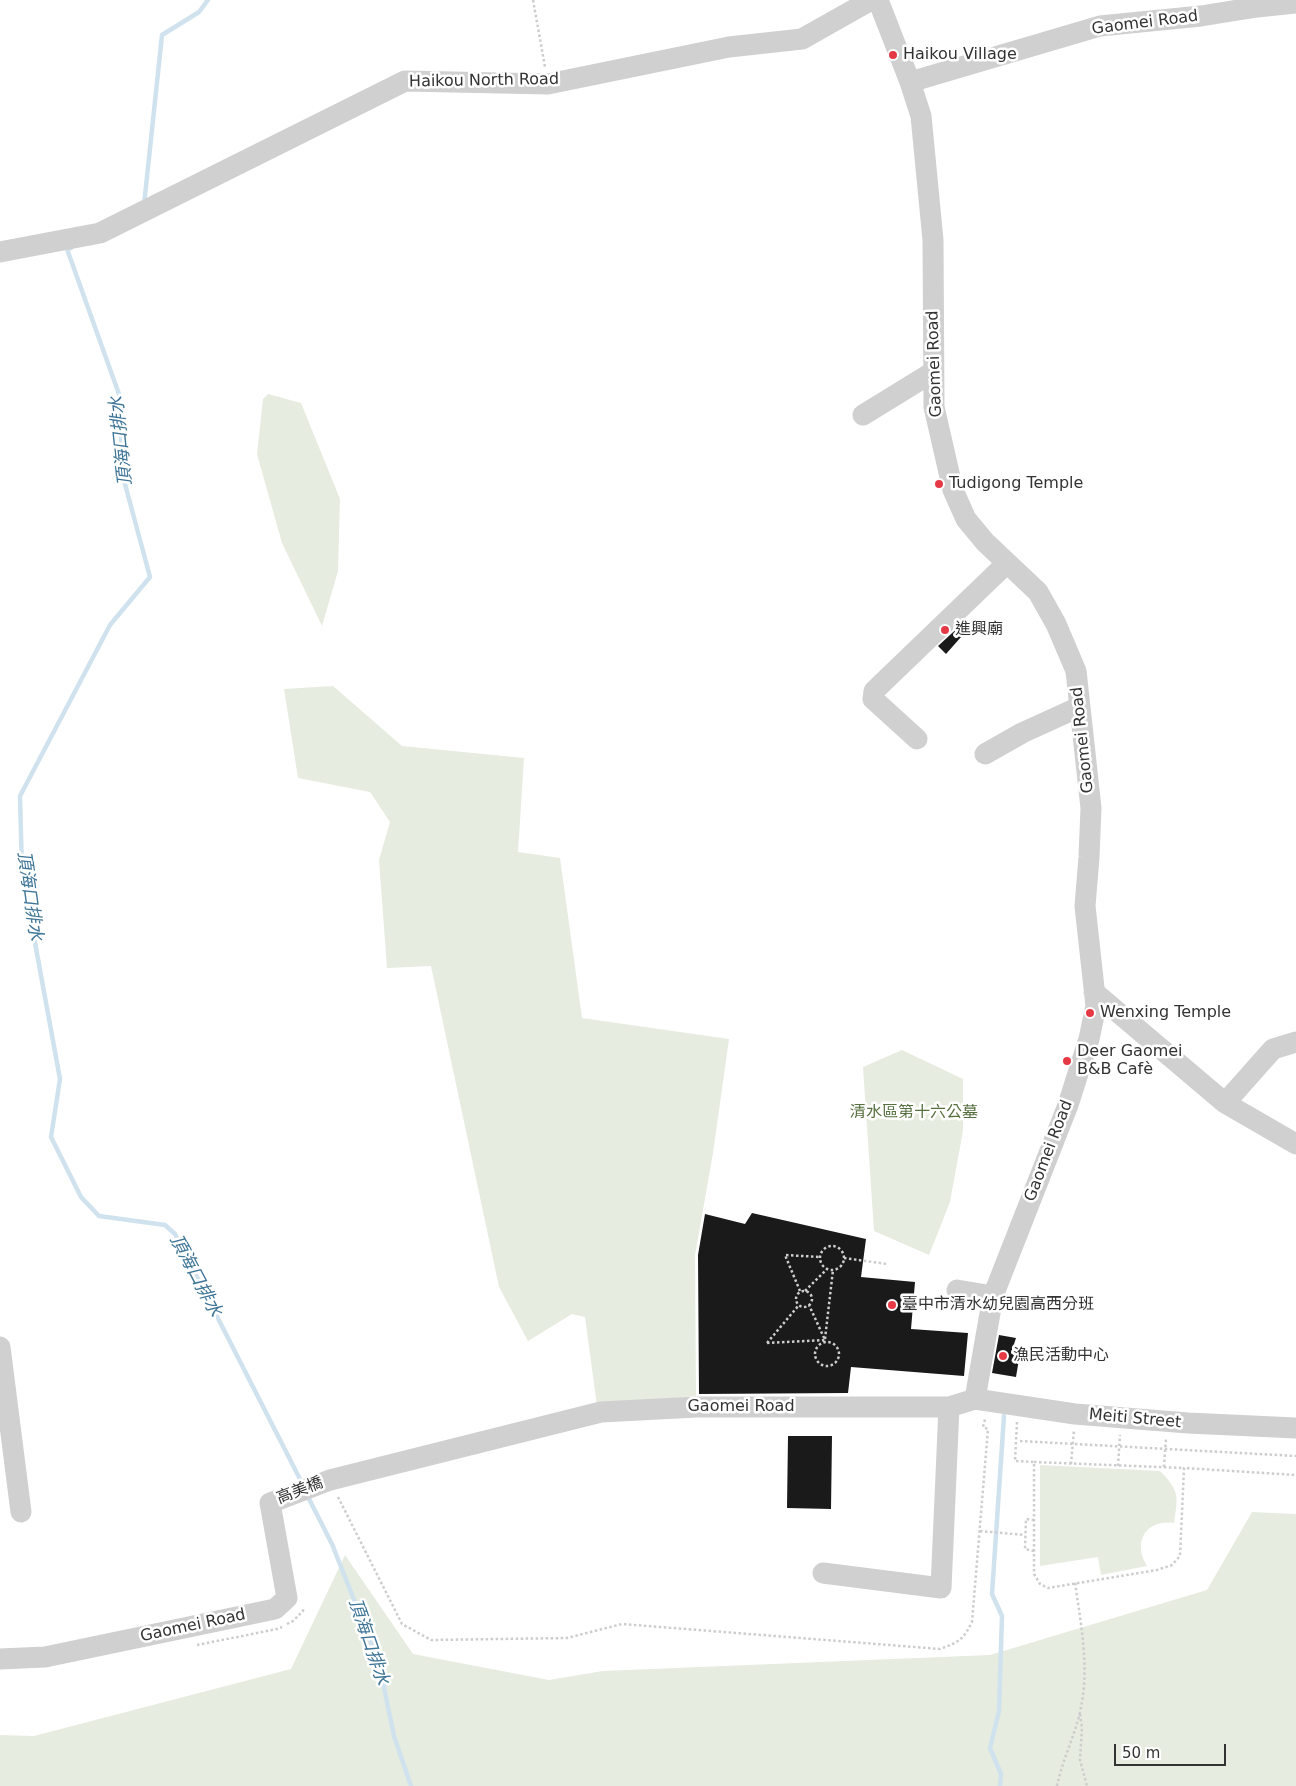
<!DOCTYPE html>
<html>
<head>
<meta charset="utf-8">
<style>
	body { margin:0 }
	#map { position:relative; width:1296px; height:1786px; overflow:hidden; background:#fff; font-family:"DejaVu Sans",sans-serif }
	canvas { display:block }
	.scale { position:absolute; left:1114px; top:1744px; width:112px; height:22px; box-sizing:border-box; border:2px solid #333; border-top:0; padding-left:6px; font-size:15px; line-height:18px; white-space:nowrap; color:#333; -webkit-text-stroke:4px #fff; paint-order:stroke }
</style>
</head>
<body>
<div id="map">
<canvas width="1296" height="1786"></canvas>
<div class="scale">50 m</div>
</div>
<script>
const ctx = document.querySelector('canvas').getContext('2d');
ctx.lineJoin = 'round';
function paint(path, color) {
  ctx.fillStyle = color;
  ctx.fill(path, 'evenodd');
}
function trace(path, color, width, dash) {
  ctx.strokeStyle = color;
  ctx.lineWidth = width;
  ctx.lineCap = dash ? 'butt' : 'round';
  ctx.setLineDash(dash || []);
  ctx.stroke(path);
}
function label(font, color, halo, rows, align = 'center') {
  ctx.font = font + ' "DejaVu Sans","Noto Sans TC",sans-serif';
  ctx.lineWidth = 5;
  ctx.setLineDash([]);
  ctx.textBaseline = 'middle';
  ctx.strokeStyle = halo;
  ctx.fillStyle = color;
  for (const [text, x, y, turn = 0] of rows) {
    ctx.save();
    ctx.translate(x, y);
    ctx.rotate((+turn || 0) * Math.PI / 180);
    ctx.textAlign = isNaN(turn) ? turn : align;
    if (halo) ctx.strokeText(text, 0, 0);
    ctx.fillText(text, 0, 0);
    ctx.restore();
  }
}
const green = new Path2D(`
	M268,394L301,403L340,499L338,571L322,626L282,543L257,454L263,399Z
	M333,686L402,746L524,758L518,852L560,858L582,1018L729,1039L713,1153L695,1255L696,1396L597,1406L585,1317L572,1314L528,1341L499,1287L431,966L387,968L379,860L390,822L370,792L298,778L284,689Z
	M902,1050L963,1079V1131L950,1202L929,1255L874,1231L863,1067Z
	M1040,1465L1160,1471C1180,1491 1178,1497 1174,1523C1146,1519 1132,1542 1147,1566L1101,1575L1098,1557L1040,1566Z
	M1252,1512L1296,1514V1786H0V1735L34,1736L291,1669L345,1555L413,1654L549,1680L603,1671L990,1655L1207,1590Z`);
const stream = new Path2D(`
	M144,205L162,35L199,12L208,0
	M71,248L67,249L120,397L122,473L150,577L110,625L20,796L22,872L60,1079L51,1137L81,1197L99,1216L165,1225L175,1234L303,1485
	M307,1495L332,1544L379,1663L394,1736L411,1786
	M1000,1786L1001,1774L990,1748L999,1711L1002,1616L992,1594L1004,1416`);
const building = new Path2D(`
	M963,623L969,628L946,654L938,646Z
	M752,1213L866,1239L861,1277L915,1282L911,1329L968,1333L964,1376L851,1367L848,1393L699,1394L698,1255L705,1214L745,1224Z
	M999,1335L1016,1338L1011,1353L1019,1359L1016,1377L992,1373Z
	M788,1436H832L831,1509L787,1508Z`);
const path = new Path2D(`
	M533,0L545,67
	M820 1258a12 12 0 1 1 24 0a12 12 0 1 1-24 0Z
	M844,1258L887,1264
	M800,1291L785,1255L820,1257
	M805,1291L827,1269
	M796 1299a8 8 0 1 1 16 0a8 8 0 1 1-16 0Z
	M825,1339L833,1270
	M815 1354a12 12 0 1 1 24 0a12 12 0 1 1-24 0Z
	M767,1343L825,1340L809,1305
	M767,1343L799,1305
	M1017,1422L1015,1461L1034,1462V1574L1040,1584L1048,1588L1157,1570L1172,1565L1180,1556L1184,1468L1296,1475
	M1020,1441L1296,1456
	M1034,1462L1184,1468
	M1071,1464L1074,1430
	M1118,1466L1120,1435
	M1164,1467L1166,1438
	M338,1497L402,1624L431,1640L567,1638L622,1624L940,1649C959,1642 963,1640 972,1622L988,1429L983,1427L985,1419
	M980,1531L1025,1535
	M1034,1551L1025,1549L1026,1519L1034,1520
	M287,1624L293,1621L303,1611V1608
	M197,1645L277,1629L282,1627
	M1080,1714L1082,1728L1080,1760L1087,1786
	M1057,1786C1062,1761 1074,1738 1080,1712C1090,1669 1081,1626 1075,1582`);
const minor = new Path2D(`
	M878,0L910,82L921,116L933,240L934,407L953,490L966,519L985,542L1038,592L1056,624L1076,671L1091,808L1089,857L1085,906L1096,1006L1089,1039L1068,1105L993,1296L975,1399
	M910,82L1100,26L1201,16L1257,7L1296,3
	M0,252L100,233L405,81L548,84L729,47L802,39L871,0
	M863,415L933,372
	M917,739L873,699L874,691L1007,563
	M985,754L1022,733L1079,707
	M1094,992L1225,1103L1273,1049L1296,1042
	M1225,1103L1296,1144
	M957,1290L993,1296
	M0,1347L21,1512
	M823,1573L941,1588L949,1407
	M0,1659L45,1657L275,1609L287,1598L270,1503L330,1480L601,1412L697,1407H949L975,1399L1075,1414L1188,1423L1296,1428`);
const markers = [
	[893,55,5,"#e63946"],
	[939,484,5,"#e63946"],
	[945,630,5,"#e63946"],
	[1090,1013,5,"#e63946"],
	[1067,1061,5,"#e63946"],
	[892,1305,5,"#e63946"],
	[1003,1356,5,"#e63946"]
];
const streetNames = [
	["Gaomei Road",1145,23,-7],
	["Haikou North Road",484,81,-1],
	["Gaomei Road",935,364,-92],
	["Gaomei Road",1083,740,-96],
	["Gaomei Road",1049,1151,-69],
	["Gaomei Road",741,1407],
	["Meiti Street",1135,1419,5],
	["高美橋",300,1491,-21],
	["Gaomei Road",193,1626,-12]
];
const poiNames = [
	["Haikou Village",903,55],
	["Tudigong Temple",949,484],
	["進興廟",955,630],
	["Wenxing Temple",1100,1013],
	["Deer Gaomei",1077,1052],
	["B&B Cafè",1077,1070],
	["臺中市清水幼兒園高西分班",902,1305],
	["漁民活動中心",1013,1356]
];
const parkNames = [
	["清水區第十六公墓",914,1113]
];
const waterNames = [
	["頂海口排水",122,441,-96],
	["頂海口排水",29,896,82],
	["頂海口排水",195,1276,62],
	["頂海口排水",368,1642,71]
];
paint(green, '#e6ecdf');
trace(stream, '#cfe2ee', 4.5);
paint(building, '#1a1a1a');
trace(path, '#cdcdcd', 2.5, [2.5, 2.5]);
trace(minor, '#d0d0d0', 21);
for (const [x, y, r, color] of markers) {
  const dot = new Path2D();
  dot.arc(x, y, r, 0, 2 * Math.PI);
  ctx.fillStyle = color;
  ctx.fill(dot);
  trace(dot, '#fff', 2);
}
label('16px', '#333', '#fff', streetNames);
label('16px', '#333', '#fff', poiNames, 'left');
label('16px', '#56703f', '#fff', parkNames);
label('italic 18px', '#3f7597', '#fff', waterNames);
</script>
</body>
</html>
